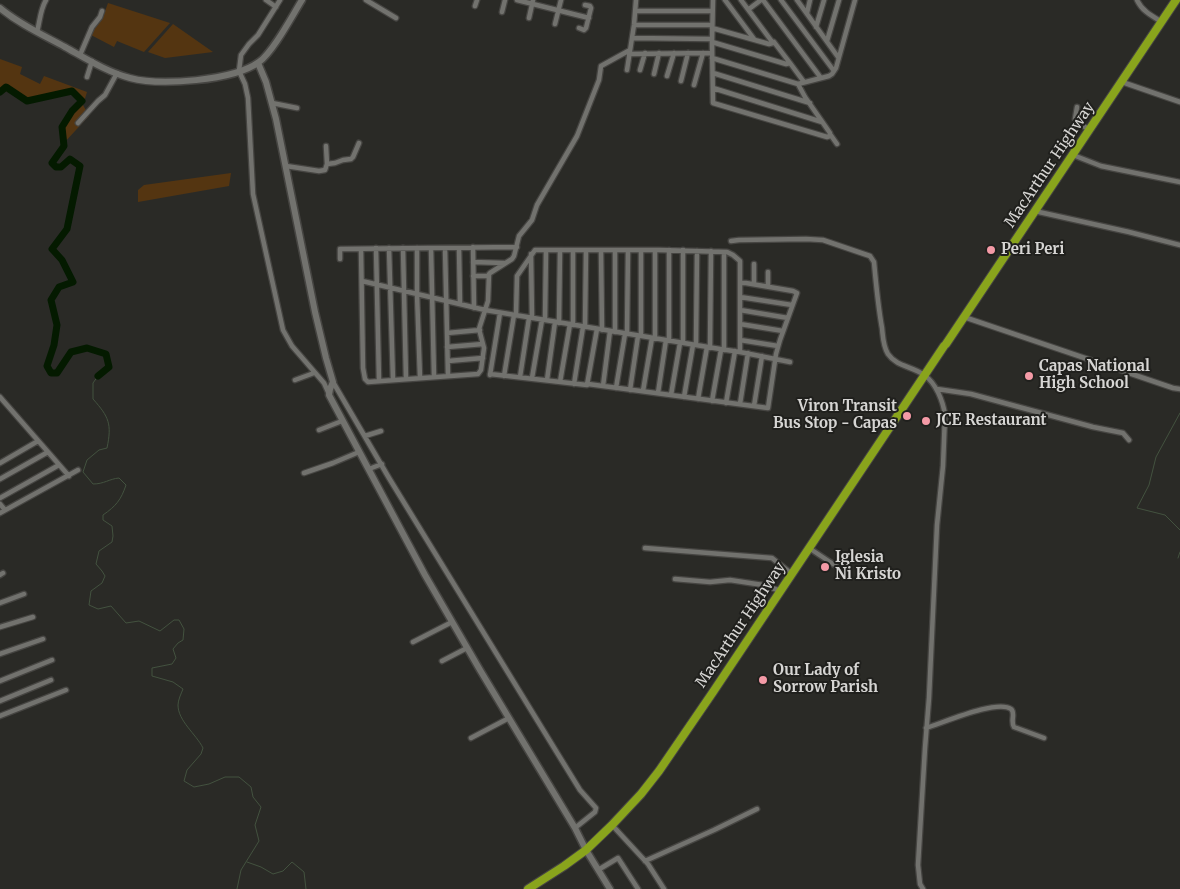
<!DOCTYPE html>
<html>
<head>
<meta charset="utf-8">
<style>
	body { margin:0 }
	canvas { display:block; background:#2a2a26 }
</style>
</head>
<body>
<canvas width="1180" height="889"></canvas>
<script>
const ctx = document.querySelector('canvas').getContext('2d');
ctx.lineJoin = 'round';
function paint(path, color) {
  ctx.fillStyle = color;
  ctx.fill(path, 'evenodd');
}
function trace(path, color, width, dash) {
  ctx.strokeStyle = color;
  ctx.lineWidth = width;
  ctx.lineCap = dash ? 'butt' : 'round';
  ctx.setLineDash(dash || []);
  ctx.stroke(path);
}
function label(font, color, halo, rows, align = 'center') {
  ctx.font = font + ' Merriweather,serif';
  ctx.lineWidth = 4;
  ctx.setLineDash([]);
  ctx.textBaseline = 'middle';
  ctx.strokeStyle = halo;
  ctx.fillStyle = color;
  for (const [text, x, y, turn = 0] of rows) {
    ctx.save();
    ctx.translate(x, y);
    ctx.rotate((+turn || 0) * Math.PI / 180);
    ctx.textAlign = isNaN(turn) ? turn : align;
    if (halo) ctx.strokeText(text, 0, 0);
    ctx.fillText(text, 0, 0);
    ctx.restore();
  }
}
const green = new Path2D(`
	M108,3L170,23L144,52L117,41L114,47L91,35L94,24L104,14Z
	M173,24L213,52L165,58L148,52Z
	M0,59L22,67L20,74L40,84L44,76L87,92L83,105L89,116L62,145L60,126L68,112L78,101L71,94L26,103L6,91L0,95Z
	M231,173L229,186L138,202V190L144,185Z`);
const stream = new Path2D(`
	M98,376L93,383V399C109,417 112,424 107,448L99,450L87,460L83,472L93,484C104,484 109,479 119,478L126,485C121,500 116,506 103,515V520L112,526L113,536L112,542L99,551L96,564L102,571L105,576L102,583L91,591L89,605L98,609L111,606L126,623L139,621L160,631L174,620H179L184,629L183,640L178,643L173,649L176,658L172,664L152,668V676L173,682L183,689C181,694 178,700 178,705C178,721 196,734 203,748L201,754L187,770L184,781L194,787L209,784L225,777H239L251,787L253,797L261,807L255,825L259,841L241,870L237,889
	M1180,413L1156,457L1149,485L1137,508L1165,515L1180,530
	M1178,558L1180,552
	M247,862L261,867L273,874L283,871L292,862L304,872L306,889`);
const river = new Path2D(`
	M0,92L6,87L27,101L72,91L82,101L72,111L62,127L64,146L52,163L56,167H61L70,159L80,166L67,229L52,249L62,260L73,282L59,287L51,300L57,325L54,345L47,366L51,373H57L71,352L87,348L106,354L109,367L98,376`);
const street = new Path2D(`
	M266,0L276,7
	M280,0L258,35L249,44L241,55L239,71L245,84L248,98L253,194L283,330L292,346L324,383L329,394
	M366,0L396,18
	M517,0L589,18
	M713,0L712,42L713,103L827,137L830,136V133L805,97L798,84L829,76L832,74L836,68L855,0
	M725,0L754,39
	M763,0L821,78
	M781,0L834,71
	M797,0L838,57
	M1137,0C1142,11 1152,16 1162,22
	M475,6L477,0
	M749,9L761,0
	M635,11H712
	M502,12L505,0
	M807,13L810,0
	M529,18L533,0
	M555,24L561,0
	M634,25H712
	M816,27L824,0
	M579,28L584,30L586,28L591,8L590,6L585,5
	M712,28L769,44L773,43L741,0
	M37,32C40,21 40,10 46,0
	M632,38L712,39
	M827,41L839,0
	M712,42L786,64L790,63L774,42
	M629,54L712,53
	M80,55L92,27L100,17L102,11
	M712,58L798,84
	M790,63L804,82
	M627,70L634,25L636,0
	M640,70L645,53
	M713,73L810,103
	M654,74L659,53
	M667,76L674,53
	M87,77L92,61
	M681,81L688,53
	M1122,82L1180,102
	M694,85L703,53
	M713,88L822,122
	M272,103L297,108
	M1077,107L1075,119L1080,124L1090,130
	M78,123L98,101L105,95L117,73
	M830,134L837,144
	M1073,155L1101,166L1180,182
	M327,164L335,163L343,160L351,159L353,157L359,143
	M286,166L319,171L325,170L327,164L326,146
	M1039,212L1129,232L1180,245
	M731,241L739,240L806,239L823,240L870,256L874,262C876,284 878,306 882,328C883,337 883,346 888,354C897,367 912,366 924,375C936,383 943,401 945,415L943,466L937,525L929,698L925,748L918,865L920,884L923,889
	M473,247L474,308
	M376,248L379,381
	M389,248L393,380
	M403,248L406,379
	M417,248V294L420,378
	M431,248L434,377
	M445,248L448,376
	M459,248L460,304
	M361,249L363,368L365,379L368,382L478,374L481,370L484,348L479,329L488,301L489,274L490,273L512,259L514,256L519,236L532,220L537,205L577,136L599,80L601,66L630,50
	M601,250L602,330
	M615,250V332
	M655,250V339
	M683,250V343
	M724,252V350
	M531,254L532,318
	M340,259V249L517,247
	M473,262L504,263
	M754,264V284
	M473,276H489
	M362,281L485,310L720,349L740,352L790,362
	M768,286V272
	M740,297L792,305
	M740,310L788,318
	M516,315L517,276L535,250H586
	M964,317L1173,388L1180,389
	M545,320L546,250
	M559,323L560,250
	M740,324L783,331
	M573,325V250
	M585,327L586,250H659L727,252L733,255L740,261V352
	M447,333L480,330
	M627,334L628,250
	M641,336V250
	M740,340L778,346
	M669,341V250
	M696,345L697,251
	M447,347L483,344
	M710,348L711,251
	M448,361L483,358
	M490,374L587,385L597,329
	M490,375L500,313
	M504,376L514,315
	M520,377L529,318
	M532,378L542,320
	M295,380L314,373
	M547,380L555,322
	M333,382L389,478L556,751L580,790L596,808L595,812L575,828
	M560,382L570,324
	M574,384L583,327
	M588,384L768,408L776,354L780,340L797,293L793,291L746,283H740
	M603,386L610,331
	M616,388L625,334
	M937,389L971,394L1093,427L1123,433L1129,440
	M630,390L638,336
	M643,391L652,338
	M658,393L666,340
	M671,395L680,343
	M0,397L69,476
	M684,397L693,345
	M698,399L707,347
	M712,401L721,350
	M726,403L735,351
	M740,404L748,353
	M754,406L762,356
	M319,430L342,421
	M365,436L381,431
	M0,463L38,441
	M369,469L382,464
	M304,473L333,463L359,452
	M0,479L48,452
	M0,498L59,465
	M0,504L5,510
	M0,513L78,470
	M645,548L772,558L792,574
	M809,548L836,566
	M0,575L3,573
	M675,579L710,582L730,580L763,585L781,591
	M0,603L24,594
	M0,627L33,617
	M413,642L452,622
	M0,654L43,639
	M442,661L467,648
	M0,681L52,660
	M0,701L51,680
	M0,716L66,690
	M926,728C943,723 997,699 1011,709C1016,713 1010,721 1014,727L1044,738
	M471,738L509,718
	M612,825L648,864L664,889
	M645,861L714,830L757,809
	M598,870L618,858L638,889`);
const secondary = new Path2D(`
	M0,8C19,24 43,35 65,47C85,58 107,72 130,78C160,86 233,81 259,62C273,52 292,16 302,0
	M258,63L266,82L276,119L315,312L326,358L333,382L330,389L329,395L425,575L480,670L575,828L586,850L610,889`);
const highway = new Path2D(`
	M946,344L1176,0
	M528,889L564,866L586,850L612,825L641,794L659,771L713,692L944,346`);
const markers = [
	[991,250,5,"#f49aa6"],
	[1029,376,5,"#f49aa6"],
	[907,416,5,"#f49aa6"],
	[926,421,5,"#f49aa6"],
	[825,567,5,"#f49aa6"],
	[763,680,5,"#f49aa6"]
];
const streetNames = [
	["MacArthur Highway",1050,165,-56],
	["MacArthur Highway",741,625,-56]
];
const poiNames = [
	["Peri Peri",1001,250],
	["Capas National",1039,367],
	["High School",1039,384],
	["Viron Transit",897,407,"right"],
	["Bus Stop - Capas",897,424,"right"],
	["JCE Restaurant",936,421],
	["Iglesia",835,558],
	["Ni Kristo",835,575],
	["Our Lady of",773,671],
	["Sorrow Parish",773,688]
];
paint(green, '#543511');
trace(stream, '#43523f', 1);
trace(river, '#041a00', 7);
trace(street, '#464542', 7);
trace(secondary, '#464542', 9);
trace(highway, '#464542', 10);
trace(street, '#72726e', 4.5);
trace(secondary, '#72726e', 6);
trace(highway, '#89a41c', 8);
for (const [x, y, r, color] of markers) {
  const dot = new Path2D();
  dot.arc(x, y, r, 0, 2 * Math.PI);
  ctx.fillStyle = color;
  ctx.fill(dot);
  trace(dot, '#20201d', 2);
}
label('15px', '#d6d5d3', '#20201d', streetNames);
label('bold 15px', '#d6d5d3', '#20201d', poiNames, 'left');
</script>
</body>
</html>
